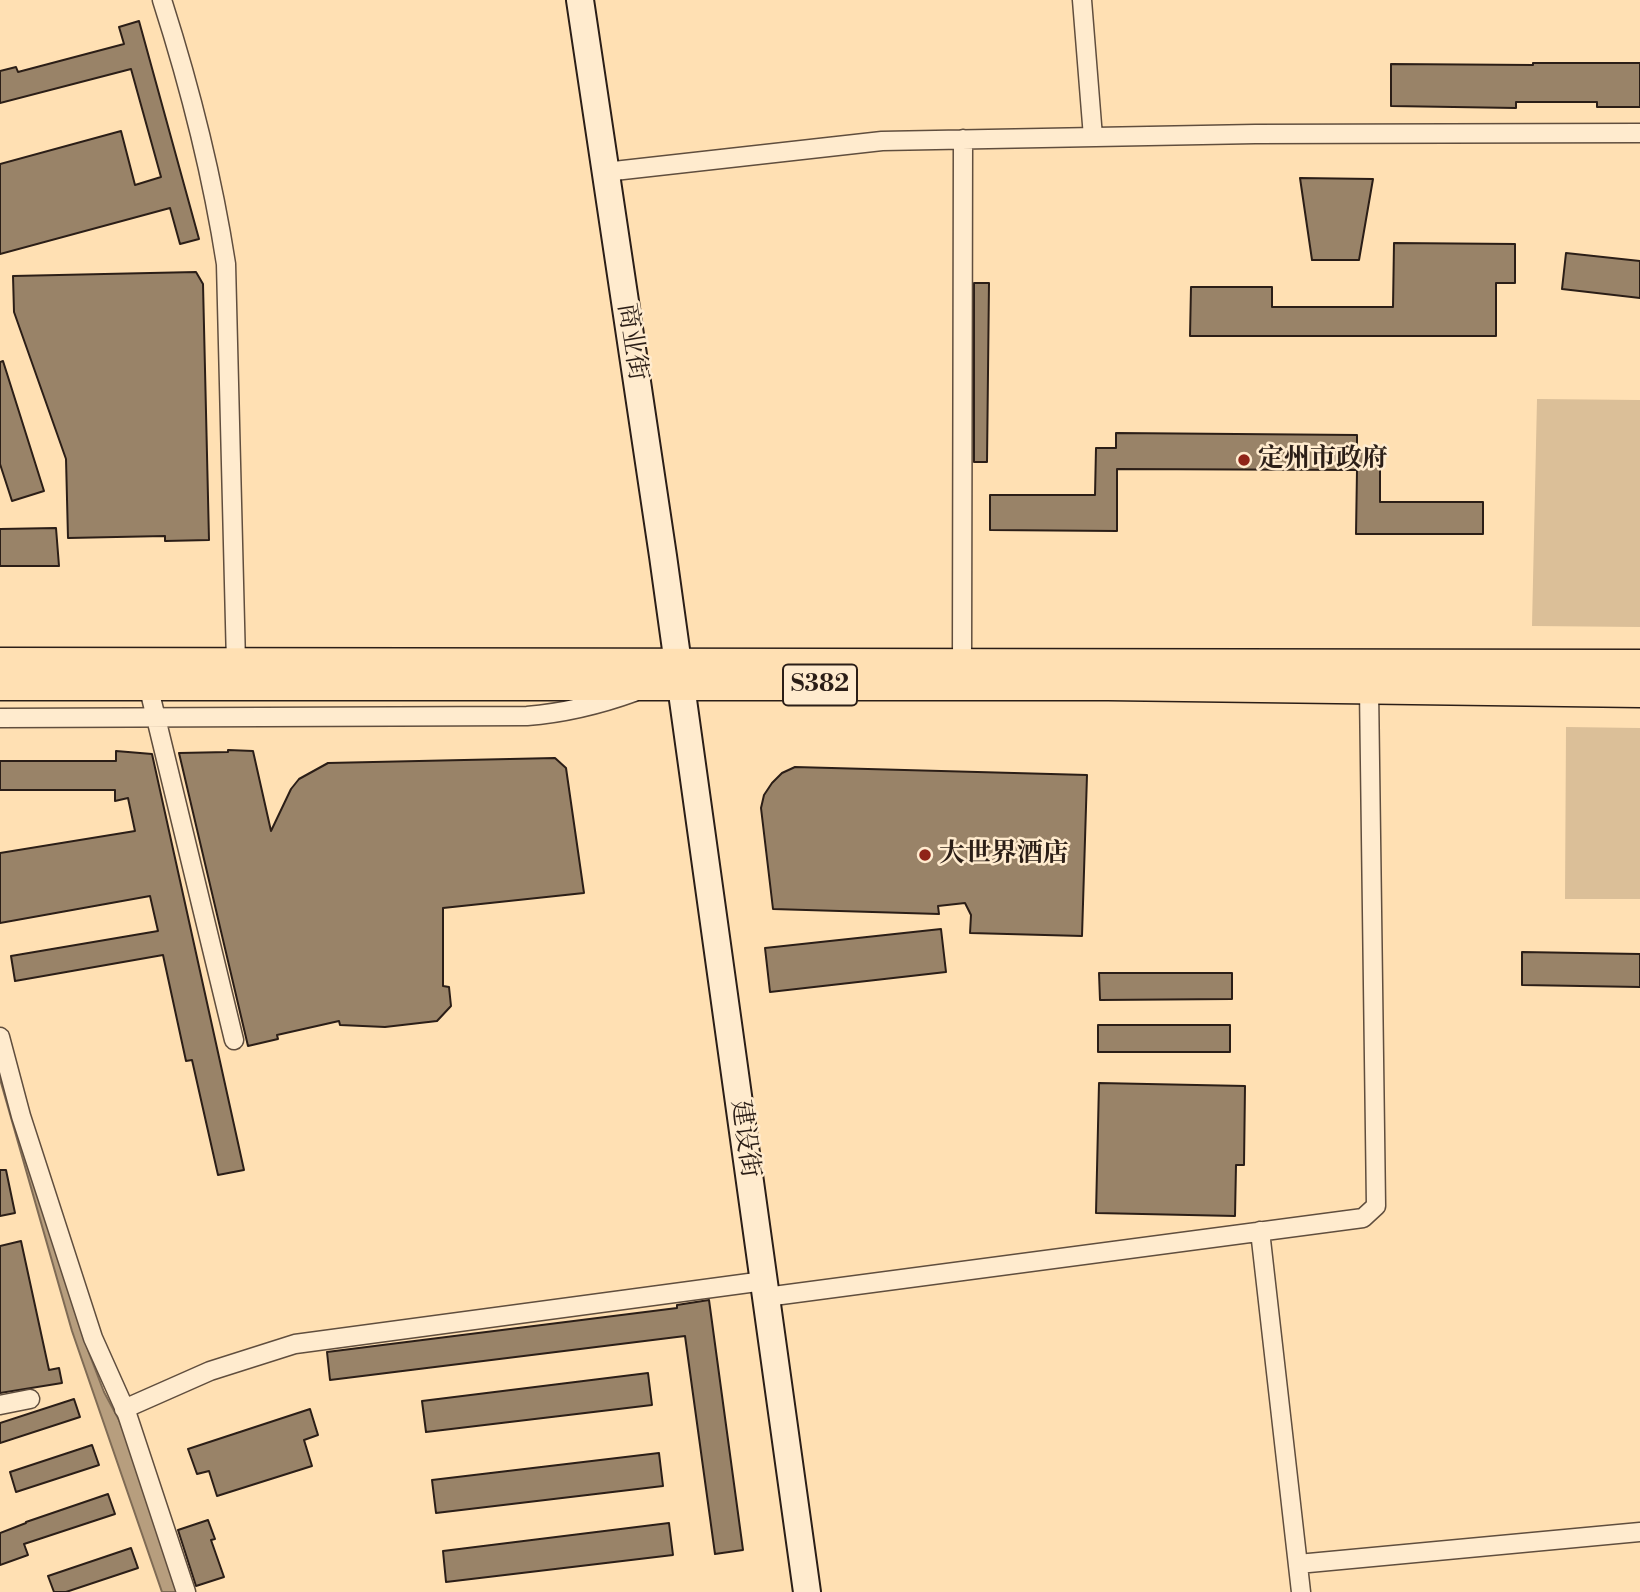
<!DOCTYPE html>
<html>
<head>
<meta charset="utf-8">
<style>
	body { margin:0 }
	canvas { display:block; background:#ffe0b3 }
</style>
</head>
<body>
<canvas width="1640" height="1592"></canvas>
<script>
const ctx = document.querySelector('canvas').getContext('2d');
ctx.lineJoin = 'round';
function paint(path, color) {
  ctx.fillStyle = color;
  ctx.fill(path, 'evenodd');
}
function trace(path, color, width, dash) {
  ctx.strokeStyle = color;
  ctx.lineWidth = width;
  ctx.lineCap = dash ? 'butt' : 'round';
  ctx.setLineDash(dash || []);
  ctx.stroke(path);
}
function label(font, color, halo, rows, align = 'center') {
  ctx.font = font + ' "Libre Bodoni","Noto Serif SC",serif';
  ctx.lineWidth = 5;
  ctx.setLineDash([]);
  ctx.textBaseline = 'middle';
  ctx.strokeStyle = halo;
  ctx.fillStyle = color;
  for (const [text, x, y, turn = 0] of rows) {
    ctx.save();
    ctx.translate(x, y);
    ctx.rotate((+turn || 0) * Math.PI / 180);
    ctx.textAlign = isNaN(turn) ? turn : align;
    if (halo) ctx.strokeText(text, 0, 0);
    ctx.fillText(text, 0, 0);
    ctx.restore();
  }
}
const green = new Path2D(`
	M1537,399L1640,400V627L1532,626Z
	M1566,727L1640,728V899H1565Z`);
const water = new Path2D(`
	M0,1044L89,1353L104,1392L119,1420L150,1500L178,1592H162L72,1331L0,1079Z`);
const building = new Path2D(`
	M139,21L199,239L180,244L170,208L0,254V164L121,131L135,185L161,177L131,69L0,103V71L16,67L18,72L124,44L119,27Z
	M1533,63H1640V107H1597V102H1516V108L1391,106V64L1533,65Z
	M1300,178L1373,179L1359,260H1312Z
	M1394,243L1515,244V283H1496V336H1190L1191,287H1272V307H1393Z
	M1566,253L1640,261V298L1562,289Z
	M196,272L203,284L209,540L165,541V536L68,538L66,459L14,312L13,276Z
	M974,283H989L987,462H974Z
	M3,361L44,491L12,501L0,464V362Z
	M1116,433L1357,435V450H1380V502H1483V534H1356L1357,470L1117,469V531L990,530V495H1095L1096,448H1116Z
	M56,528L59,566H0V529Z
	M228,750L253,751L271,831L291,789L299,779L328,763L555,758L566,768L584,893L443,908V986L449,987L451,1006L437,1021L385,1027L340,1025L339,1021L277,1035L278,1039L248,1046L179,753L228,752Z
	M116,751L152,754L244,1170L218,1175L192,1060L186,1061L163,955L15,981L11,956L158,931L150,896L0,923V853L135,831L128,798L115,801V790H0V761H116Z
	M795,767L1087,775L1082,936L970,933L971,915L965,903L938,906L939,914L773,909L761,808L764,795L772,783L782,773Z
	M941,929L946,972L770,992L765,948Z
	M1522,952L1640,954V987L1522,985Z
	M1099,973H1232V999L1100,1000Z
	M1098,1025H1230V1052H1098Z
	M1099,1083L1245,1086L1244,1165H1236L1235,1216L1096,1213Z
	M0,1170H6L15,1213L0,1216Z
	M21,1241L49,1370L59,1368L62,1383L0,1393V1246Z
	M709,1300L743,1550L715,1554L685,1336L330,1380L327,1352L677,1308V1305Z
	M648,1373L652,1405L426,1432L422,1401Z
	M74,1399L80,1417L0,1443V1423Z
	M310,1409L318,1435L304,1440L312,1466L217,1496L209,1471L197,1474L188,1449Z
	M92,1445L99,1465L16,1492L10,1472Z
	M659,1453L663,1486L436,1513L432,1480Z
	M108,1494L115,1514L24,1544L28,1555L0,1565V1533L26,1523V1522Z
	M208,1520L215,1539L211,1540L224,1577L196,1586L178,1530Z
	M669,1523L673,1555L446,1582L443,1551Z
	M131,1548L138,1568L66,1592H54L48,1576Z`);
const street = new Path2D(`
	M162,0C190,87 212,174 226,264L236,663
	M1082,0L1093,137
	M605,172L882,141L1255,134L1640,133
	M962,663L963,139
	M148,685L234,1040
	M0,718L527,716C565,713 598,705 634,692
	M0,1037L21,1116L93,1338L127,1414L186,1592
	M1260,1231L1301,1592
	M766,1297L1363,1218L1376,1206L1369,689
	M0,1405L30,1399
	M124,1409L210,1371L295,1344L764,1281
	M1298,1564L1640,1532`);
const secondary = new Path2D(`
	M580,0L663,556L807,1592`);
const primary = new Path2D(`
	M0,663L1640,665
	M0,685H1108L1640,692`);
const markers = [
	[1244,460,7,"#8f2418"],
	[925,855,7,"#8f2418"]
];
const shields = [
	[820,685,74]
];
const shieldNames = [
	["S382",820,685]
];
const streetNames = [
	["商业街",631,342,81],
	["建设街",744,1139,82]
];
const poiNames = [
	["定州市政府",1258,460],
	["大世界酒店",939,855]
];
paint(green, '#dbbf98');
paint(water, '#b79e7e');
trace(water, '#7f6b55', 2);
paint(building, '#998368');
trace(building, '#2b1e17', 2);
trace(street, '#604e3e', 21);
trace(secondary, '#2b1e17', 30);
trace(primary, '#2b1e17', 33);
trace(street, '#ffebce', 18);
trace(secondary, '#ffebce', 26);
trace(primary, '#ffe0b3', 30);
for (const [x, y, r, color] of markers) {
  const dot = new Path2D();
  dot.arc(x, y, r, 0, 2 * Math.PI);
  ctx.fillStyle = color;
  ctx.fill(dot);
  trace(dot, '#ffebce', 2.5);
}
for (const [x, y, w] of shields) {
  const box = new Path2D();
  box.roundRect(x - w / 2, y - 20.5, w, 41, 5);
  ctx.fillStyle = '#ffebce';
  ctx.fill(box);
  trace(box, '#2b1e17', 2);
}
label('bold 24px', '#2b1e17', null, shieldNames);
label('26px', '#2b1e17', '#ffebce', streetNames);
label('bold 26px', '#2b1e17', '#ffebce', poiNames, 'left');
</script>
</body>
</html>
